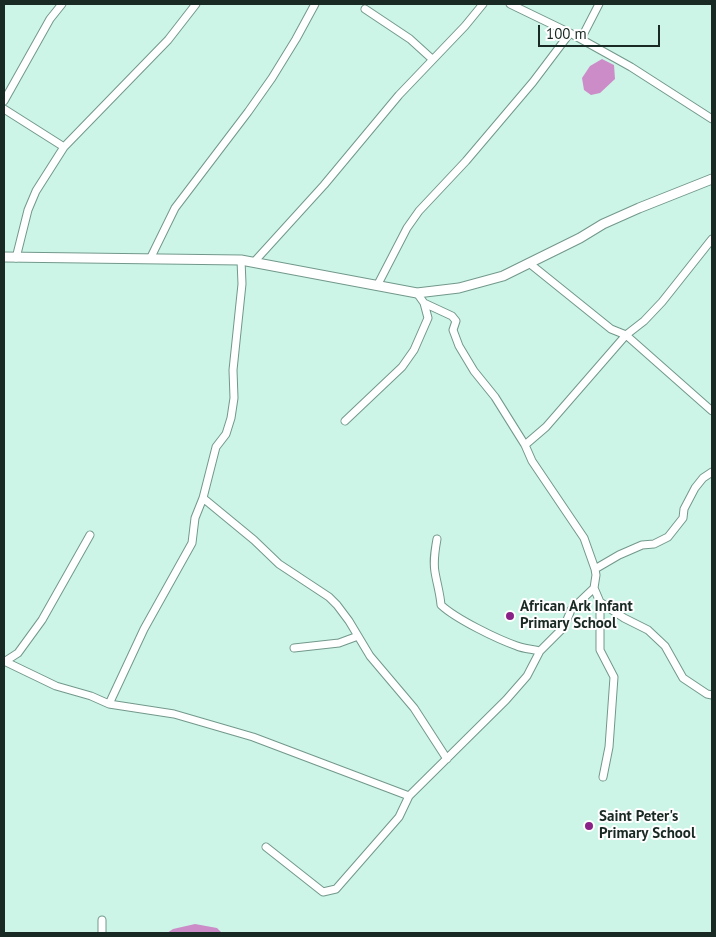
<!DOCTYPE html>
<html>
<head>
<meta charset="utf-8">
<style>
	body { margin:0 }
	#map { position:relative; width:716px; height:937px; overflow:hidden; background:#ccf5e7; font-family:"PT Sans",sans-serif }
	canvas { display:block }
	.frame { position:absolute; inset:0; border:5px solid #192924; pointer-events:none }
	.scale { position:absolute; left:538px; top:25px; width:122px; height:22px; box-sizing:border-box; border:2px solid #192924; border-top:0; padding-left:6px; font-size:15px; line-height:18px; white-space:nowrap; color:#192924; -webkit-text-stroke:4px #fff; paint-order:stroke }
</style>
</head>
<body>
<div id="map">
<canvas width="716" height="937"></canvas>
<div class="frame"></div>
<div class="scale">100 m</div>
</div>
<script>
const ctx = document.querySelector('canvas').getContext('2d');
ctx.lineJoin = 'round';
function paint(path, color) {
  ctx.fillStyle = color;
  ctx.fill(path, 'evenodd');
}
function trace(path, color, width, dash) {
  ctx.strokeStyle = color;
  ctx.lineWidth = width;
  ctx.lineCap = dash ? 'butt' : 'round';
  ctx.setLineDash(dash || []);
  ctx.stroke(path);
}
function label(font, color, halo, rows, align = 'center') {
  ctx.font = font + ' "PT Sans",sans-serif';
  ctx.lineWidth = 4;
  ctx.setLineDash([]);
  ctx.textBaseline = 'middle';
  ctx.strokeStyle = halo;
  ctx.fillStyle = color;
  for (const [text, x, y, turn = 0] of rows) {
    ctx.save();
    ctx.translate(x, y);
    ctx.rotate((+turn || 0) * Math.PI / 180);
    ctx.textAlign = isNaN(turn) ? turn : align;
    if (halo) ctx.strokeText(text, 0, 0);
    ctx.fillText(text, 0, 0);
    ctx.restore();
  }
}
const forest = new Path2D(`
	M602,59L614,65L615,79L600,93L591,95L584,90L582,78L590,66Z
	M195,924L217,928L222,933H167L173,929Z`);
const minor = new Path2D(`
	M510,4L570,33L631,67L712,119
	M365,9L410,39L432,59
	M581,39L599,4
	M4,101L50,19L62,4
	M4,109L64,147
	M16,258L28,210L36,191L64,147L168,40L196,4
	M150,259L175,208L248,112L272,78L296,39L315,4
	M254,262L324,185L399,95L465,26L483,4
	M529,263L611,329L626,335L712,411
	M377,286L407,228L419,211L466,161L533,82L570,33
	M345,421L402,367L414,350L428,318L424,303
	M525,445L546,427L626,335L644,321L662,302L712,239
	M203,498L254,540L279,564L329,597L337,605L349,621L370,656L414,708L447,759
	M437,539C435,550 433,561 435,572C437,584 440,593 441,605C456,619 497,639 517,646C524,649 533,649 540,651
	M595,569L619,555L642,545L654,544L668,537L683,518L684,509L695,488L703,478L712,472
	M594,588L600,602L624,618L648,630L665,646L683,678L707,694L712,695
	M600,602V650L614,677L609,747L603,777
	M294,648L339,643L358,636
	M4,661L56,686L91,696L109,704L174,714L253,737L409,796
	M4,662L18,653L42,620L90,535
	M109,704L144,629L192,543L195,518L203,498L216,447L226,434L231,418L234,398L233,370L242,284L241,260
	M266,847L323,892L336,889L399,817L409,796L506,700L527,676L540,651L564,627L571,610L594,588L596,575L595,569L584,538L532,461L525,445L495,397L474,371L459,346L453,330L456,321L452,316L424,303L417,293
	M102,933V920`);
const tertiary = new Path2D(`
	M4,257L241,260L417,293L459,288L503,276L580,238L603,224L639,208L712,179`);
const markers = [
	[510,616,5,"#892187"],
	[589,826,5,"#892187"]
];
const poiNames = [
	["African Ark Infant",520,607],
	["Primary School",520,624],
	["Saint Peter's",599,817],
	["Primary School",599,834]
];
paint(forest, '#cc8cc8');
trace(minor, '#72988b', 9);
trace(tertiary, '#72988b', 11);
trace(minor, '#fff', 7);
trace(tertiary, '#fff', 9);
for (const [x, y, r, color] of markers) {
  const dot = new Path2D();
  dot.arc(x, y, r, 0, 2 * Math.PI);
  ctx.fillStyle = color;
  ctx.fill(dot);
  trace(dot, '#fff', 2);
}
label('bold 15px', '#192924', '#fff', poiNames, 'left');
</script>
</body>
</html>
